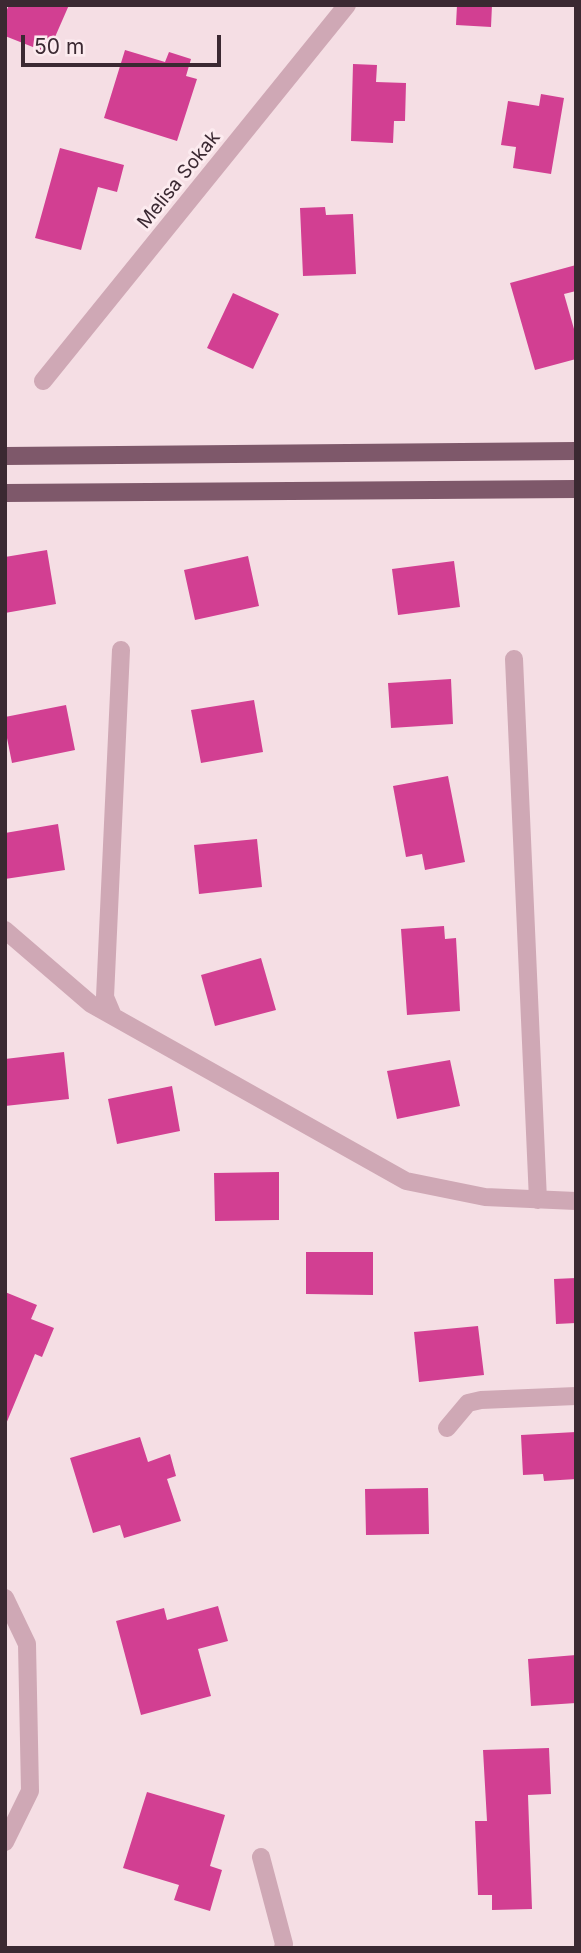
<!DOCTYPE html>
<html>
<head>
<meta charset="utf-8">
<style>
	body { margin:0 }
	#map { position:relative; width:581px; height:1953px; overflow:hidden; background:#f5dee4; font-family:Inter,sans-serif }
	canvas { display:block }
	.frame { position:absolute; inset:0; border:7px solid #3b2932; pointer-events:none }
	.scale { position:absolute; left:21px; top:35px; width:200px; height:32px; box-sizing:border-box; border:4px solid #3b2932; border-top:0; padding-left:9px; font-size:21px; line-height:24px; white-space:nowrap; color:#3b2932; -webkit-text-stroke:5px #fcebef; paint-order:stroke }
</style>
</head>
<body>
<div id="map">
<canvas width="581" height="1953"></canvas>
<div class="frame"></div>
<div class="scale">50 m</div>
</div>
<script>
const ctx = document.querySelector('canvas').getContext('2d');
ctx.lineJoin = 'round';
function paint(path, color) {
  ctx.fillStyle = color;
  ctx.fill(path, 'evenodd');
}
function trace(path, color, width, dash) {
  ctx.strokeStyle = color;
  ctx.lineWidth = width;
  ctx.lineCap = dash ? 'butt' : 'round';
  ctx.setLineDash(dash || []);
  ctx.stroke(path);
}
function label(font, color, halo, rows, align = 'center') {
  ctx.font = font + ' Inter,sans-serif';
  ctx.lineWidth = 6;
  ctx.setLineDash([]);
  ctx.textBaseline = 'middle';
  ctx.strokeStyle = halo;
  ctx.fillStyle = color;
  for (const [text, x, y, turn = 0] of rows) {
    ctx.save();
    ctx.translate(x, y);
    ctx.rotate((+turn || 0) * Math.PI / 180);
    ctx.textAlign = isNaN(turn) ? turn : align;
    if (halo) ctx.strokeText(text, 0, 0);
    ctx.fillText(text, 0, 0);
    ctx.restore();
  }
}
const building = new Path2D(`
	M9,5H69L48,53L5,36V14Z
	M457,5H492L491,27L456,25Z
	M125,50L165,62L169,52L191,59L186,76L197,79L177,141L104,118Z
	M353,64L377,65L376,82L406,83L405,121H394L393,143L351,141Z
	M541,94L564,98L551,174L513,168L516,147L501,145L508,101L539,106Z
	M60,148L124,165L117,192L98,187L81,250L35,238Z
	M325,207L326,215L353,214L356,274L303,276L300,208Z
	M576,265V291L564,294L576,336V359L535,370L510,283Z
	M233,293L279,314L253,369L207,348Z
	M47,550L56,604L5,613V557Z
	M248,556L259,606L195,620L184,570Z
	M454,561L460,607L398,615L392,569Z
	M451,679L453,724L391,728L388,683Z
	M254,700L263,752L201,763L191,710Z
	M66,705L75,750L12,763L5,728V717Z
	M448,776L465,862L425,870L422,854L406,857L393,786Z
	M58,824L65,870L5,879V833Z
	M257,839L262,887L199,894L194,845Z
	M444,926L445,939L456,938L460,1011L407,1015L401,929Z
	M261,958L276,1010L215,1026L201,975Z
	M64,1052L69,1099L5,1106V1059Z
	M450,1060L460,1106L397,1119L387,1071Z
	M172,1086L180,1131L117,1144L108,1099Z
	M279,1172V1220L215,1221L214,1173Z
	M306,1252H373V1295L306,1294Z
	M576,1278V1323L556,1324L554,1279Z
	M5,1292L37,1305L31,1319L54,1328L42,1357L35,1354L6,1424Z
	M478,1326L484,1375L419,1382L414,1332Z
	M576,1432V1479L544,1481L543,1474L523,1475L521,1435Z
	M140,1437L148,1462L170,1454L176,1476L167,1479L181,1521L124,1538L120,1525L93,1533L70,1458Z
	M428,1488L429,1534L366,1535L365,1489Z
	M218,1606L228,1641L198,1649L211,1696L141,1715L116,1621L164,1608L167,1620Z
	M576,1655V1703L531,1706L528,1659Z
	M549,1748L551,1794L528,1795L532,1909L492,1910V1895H478L475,1821H487L483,1750Z
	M147,1792L225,1815L210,1866L222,1870L210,1911L174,1900L179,1885L123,1868Z`);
const minor = new Path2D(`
	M43,381L347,5
	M514,659L538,1200
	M5,930L91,1004L406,1181L485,1197L576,1201
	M113,1016L105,997L121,650
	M447,1428L468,1403L481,1400L576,1396
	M5,1598L27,1644L30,1791L5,1842
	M261,1857L284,1944L283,1948`);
const major = new Path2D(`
	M5,456L576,451
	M5,493L576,489`);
const streetNames = [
	["Melisa Sokak",179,180,-51]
];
paint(building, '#d23f92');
trace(minor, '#cfa8b5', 18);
trace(major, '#7e586a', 18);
label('19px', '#3b2932', '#fcebef', streetNames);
</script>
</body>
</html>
